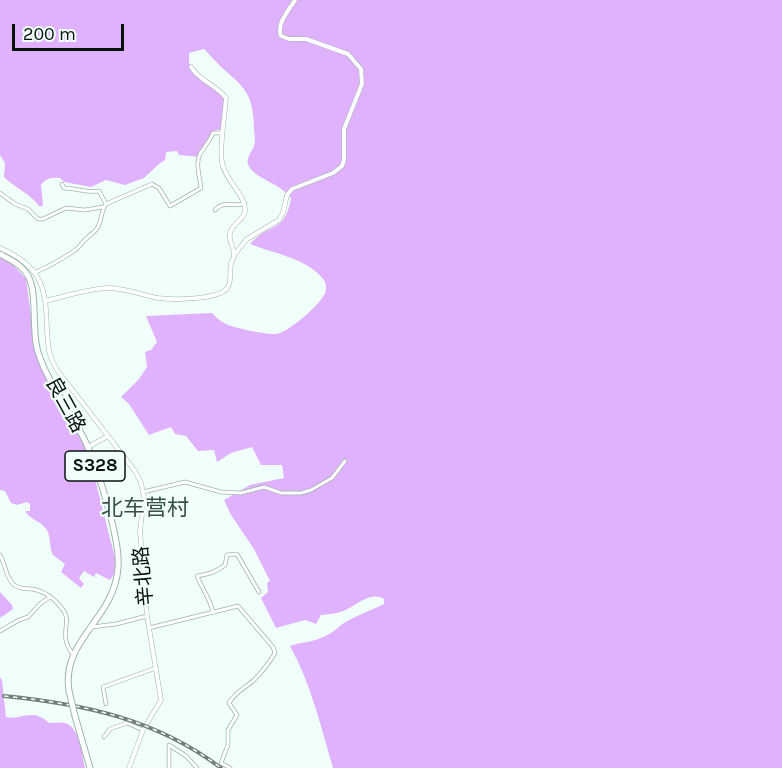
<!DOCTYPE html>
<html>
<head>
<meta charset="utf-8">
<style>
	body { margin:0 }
	#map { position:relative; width:782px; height:768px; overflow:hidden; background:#f0fffa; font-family:Karla,sans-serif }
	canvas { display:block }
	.scale { position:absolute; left:12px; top:24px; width:112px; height:27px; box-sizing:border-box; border:3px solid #0a1210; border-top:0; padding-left:8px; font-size:18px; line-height:21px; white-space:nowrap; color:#0a1210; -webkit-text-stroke:4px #f0fffa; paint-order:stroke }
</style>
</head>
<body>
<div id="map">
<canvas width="782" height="768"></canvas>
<div class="scale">200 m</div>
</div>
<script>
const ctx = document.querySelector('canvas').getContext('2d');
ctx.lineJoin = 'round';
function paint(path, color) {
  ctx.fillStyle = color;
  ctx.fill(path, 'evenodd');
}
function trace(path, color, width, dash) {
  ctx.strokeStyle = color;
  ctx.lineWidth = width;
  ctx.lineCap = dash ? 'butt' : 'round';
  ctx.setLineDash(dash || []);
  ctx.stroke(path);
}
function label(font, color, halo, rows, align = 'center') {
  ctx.font = font + ' Karla,"Noto Sans SC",sans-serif';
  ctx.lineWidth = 4.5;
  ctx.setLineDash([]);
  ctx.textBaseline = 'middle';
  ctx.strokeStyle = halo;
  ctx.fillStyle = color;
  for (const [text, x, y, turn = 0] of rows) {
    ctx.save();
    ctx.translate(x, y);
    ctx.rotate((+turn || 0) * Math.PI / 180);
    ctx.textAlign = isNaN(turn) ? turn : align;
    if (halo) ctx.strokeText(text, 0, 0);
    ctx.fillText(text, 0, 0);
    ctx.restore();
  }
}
const green = new Path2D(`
	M0,0H782V768H333C321,727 311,684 290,646C300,642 308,643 318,639C327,636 335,631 341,625C354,616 370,611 384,604V599C369,590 355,608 340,612C334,614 328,614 321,615L316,624L305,620L276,628L261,598L268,592L267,583L270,581L254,549L231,515L224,500L250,485L284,478L282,465H261L252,447L231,453L217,462L214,450L198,451L186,436L175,434L171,427L149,435L129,404L121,397L139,379L147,367L145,352L151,350L157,342L146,316L212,313C216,317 221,322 226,324C234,328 268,335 276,334C288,333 321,304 325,293C327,289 326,284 324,280C307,258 275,254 250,244C269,222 285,234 291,198C279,183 259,180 250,168C244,159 251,154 254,146C256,141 254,133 254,128C253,93 245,88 220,66C215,61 210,55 204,49L189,53V63L195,70L224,97V130H216L205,144L200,157L179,155L177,151L166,152L165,160L159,164L144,178L125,185L106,180L91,187L64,182L60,178C52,177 46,178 41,185L43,205L40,207C31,194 15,188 4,177L5,163L0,155Z
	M0,257L14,266L26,279L36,351L88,451L115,558V573L110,580L96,573L94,577L84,571L79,578L84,584L81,588L61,572L65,564L53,555C49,547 51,538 47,530C40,520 30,520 25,511H30V504L27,502L17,505L11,503L5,491L0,490Z
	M0,592L12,605L13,609L0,618Z
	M0,677L2,680L6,717C21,721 32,707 49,723C54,723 60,722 65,723C80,727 82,755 85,768H0Z`);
const minor = new Path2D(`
	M0,193L15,204L28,209L38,219H43L66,208L85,210L103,207
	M106,204L152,184L159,188L170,206L201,188C200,178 195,163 200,154C204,147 210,141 213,133H223
	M215,210C224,200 233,207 245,204
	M36,272C50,266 62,259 74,251C80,247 83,241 88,237C92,233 95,232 98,227C102,219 101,211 106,204L99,191C85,193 76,188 64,188L62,184
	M143,492L185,482L221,492L241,493L264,487L281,493H301L311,490L332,478L345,461
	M0,555C6,565 5,577 14,585C19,589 26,589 32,589C45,591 55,599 63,610C73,622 57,635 73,654
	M213,613C211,600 202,589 197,576C209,574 216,572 225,565L227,555L237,554L259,592
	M92,627L116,624L147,616
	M149,628L238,606L273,647L275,653C269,663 262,672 254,680C245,688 234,693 229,703L237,715L228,730V745L221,763L230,768
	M0,631L19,620L28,617L41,603L50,597
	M106,704L103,687L156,668
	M104,737L110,729L127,723L143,730
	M169,768V745L186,756L197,768`);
const tertiary = new Path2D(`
	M0,248C42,266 46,287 47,330C48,346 48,355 57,370L135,471L141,483L144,497L140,531L147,616L161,700L143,730L129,768
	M234,255L247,239L279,220L283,213L287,195L292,189L333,173L342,166L344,160V129L362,84L361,69L348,54L306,39H289L281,36C276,24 289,10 295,0
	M45,301C66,296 87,289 108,288C126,288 141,295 158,298C172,300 221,300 228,287C232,280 229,272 231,264C231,261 234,259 234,256C235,249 228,241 230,233C232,224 244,220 245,211C247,197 224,179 222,162C219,148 225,114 226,98C217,85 199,81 191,67
	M88,447L108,436`);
const primary = new Path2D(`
	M0,254C11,260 22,265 28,276C38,294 31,330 38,352C47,381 67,406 81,433C95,458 121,540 118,568C114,620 61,639 69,691
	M75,716L90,768`);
const rail = new Path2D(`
	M4,696C84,704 156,719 221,768`);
const primaryBridge = new Path2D(`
	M69,691L75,716`);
const shields = [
	[95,466,60]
];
const shieldNames = [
	["S328",95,466]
];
const streetNames = [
	["良三路",65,405,61],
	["辛北路",144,576,-95]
];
const quarterNames = [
	["北车营村",145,509]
];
paint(green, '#e0b1fc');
trace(minor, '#9db4ad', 4.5);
trace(tertiary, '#9db4ad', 5);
trace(primary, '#9db4ad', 7);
trace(minor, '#fff', 3);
trace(tertiary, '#fff', 4);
trace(primary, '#fff', 5);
trace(rail, '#727e7a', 4);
trace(rail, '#f0fffa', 1.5, [4.5]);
trace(primaryBridge, '#9db4ad', 7, []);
trace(primaryBridge, '#fff', 5);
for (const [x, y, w] of shields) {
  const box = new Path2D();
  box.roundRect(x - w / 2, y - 15, w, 30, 4.5);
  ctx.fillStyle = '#f0fffa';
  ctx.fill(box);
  trace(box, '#0a1210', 1.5);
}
label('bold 18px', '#0a1210', null, shieldNames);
label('20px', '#0a1210', '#f0fffa', streetNames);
label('22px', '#3b4f49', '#f0fffa', quarterNames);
</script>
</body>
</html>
